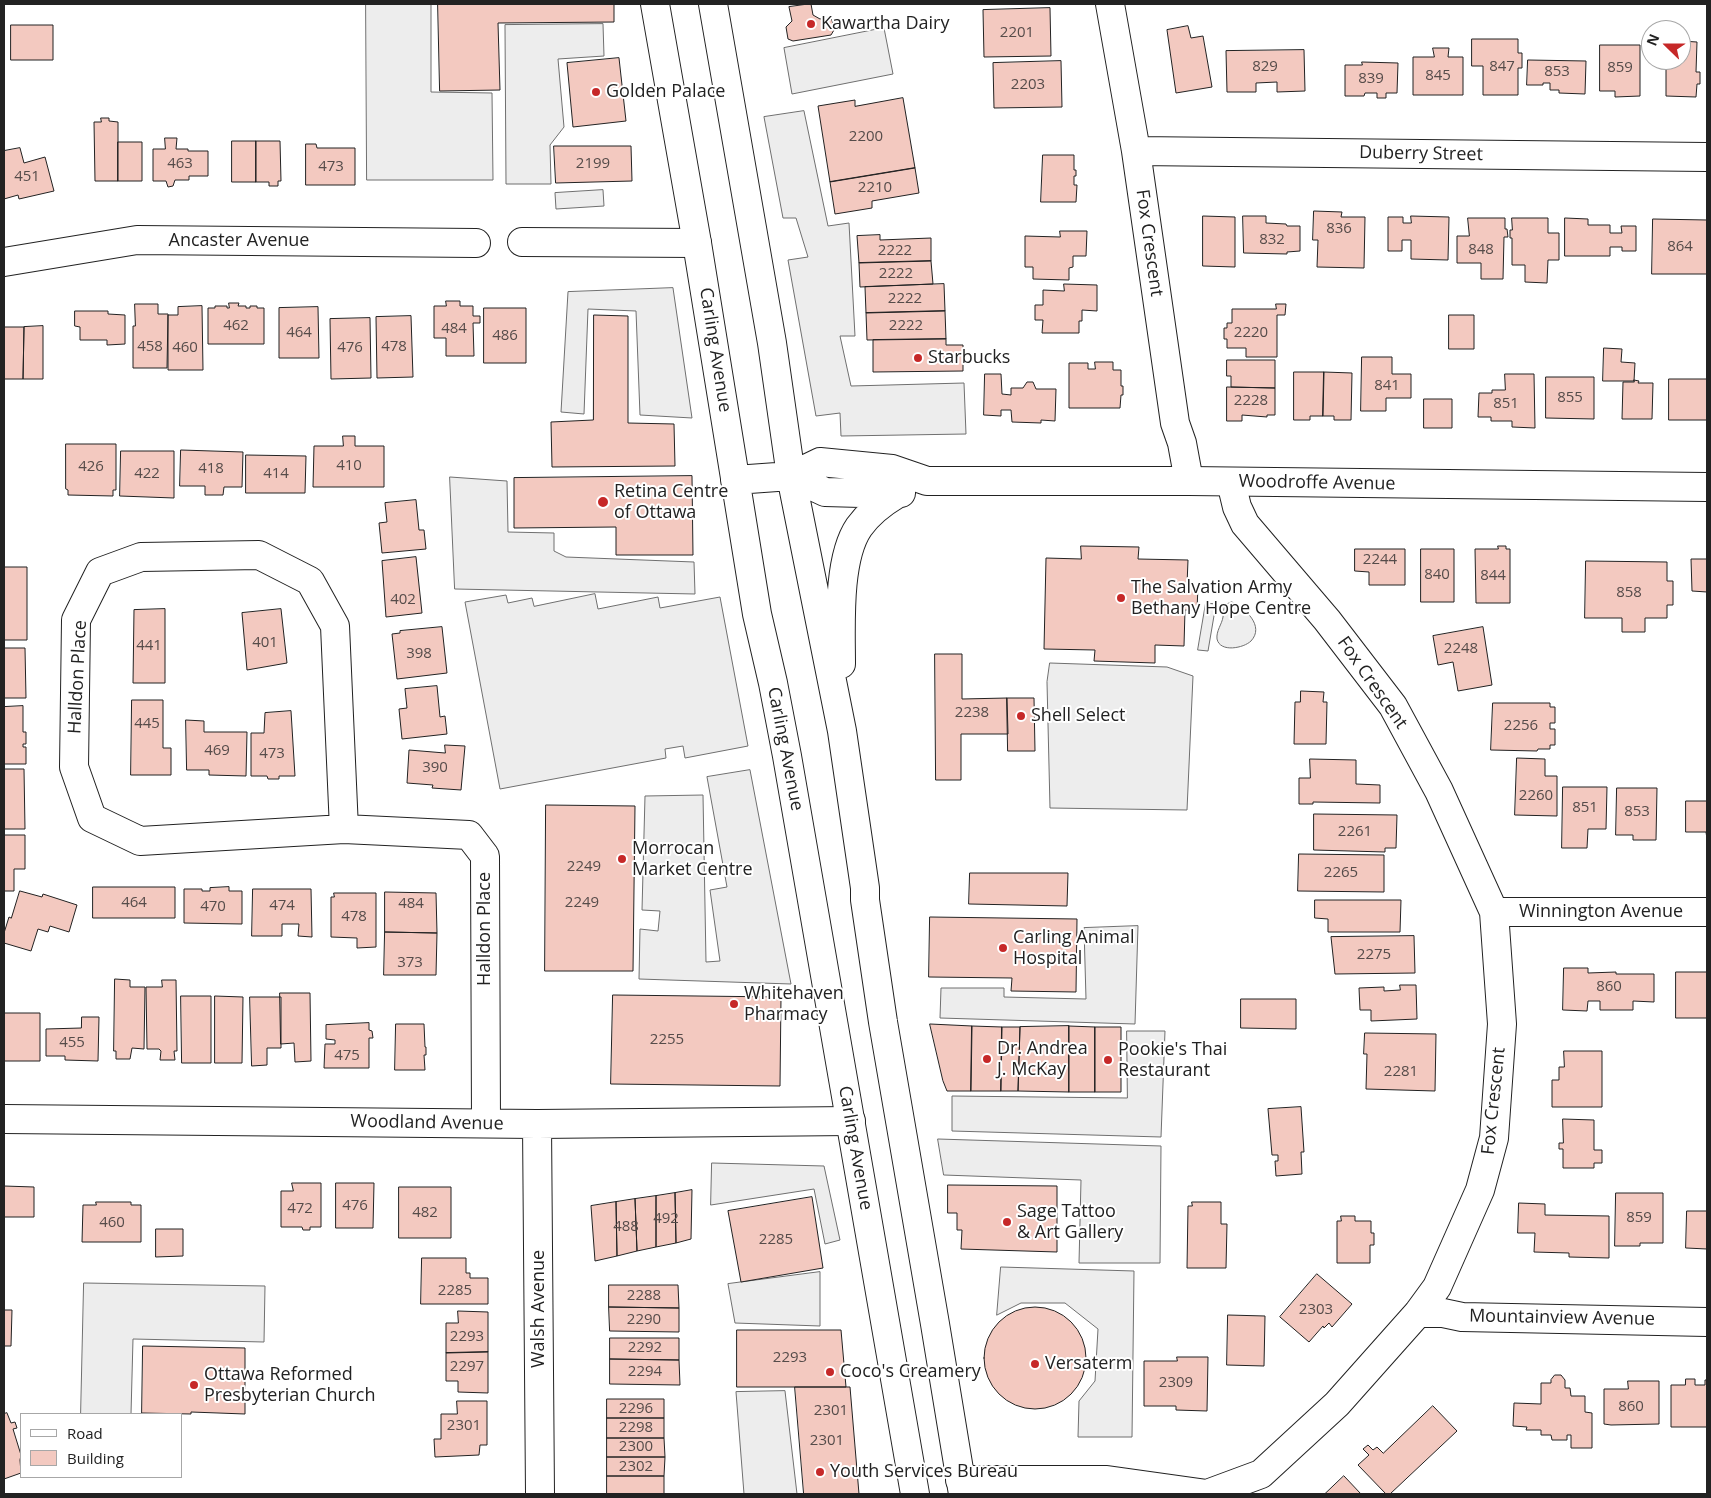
<!DOCTYPE html>
<html>
<head>
<meta charset="utf-8">
<style>
	body { margin:0 }
	#map { position:relative; width:1711px; height:1498px; overflow:hidden; background:#fff; font-family:"Open Sans",sans-serif }
	canvas { display:block }
	.frame { position:absolute; inset:0; border:5px solid #222; pointer-events:none }
	.legend { position:absolute; left:20px; top:1413px; width:162px; height:65px; box-sizing:border-box; background:#fff; border:1px solid #a7a7a7; margin:0; padding:6px 9px; list-style:none; font-size:15px; color:#222 }
	.legend li { display:flex; align-items:center; gap:10px; height:25px }
	.legend b { width:25px; border:1px solid #a7a7a7 }
	.north { position:absolute; left:1641px; top:20px; width:50px; height:50px; box-sizing:border-box; background:#fff; border:1px solid #a7a7a7; border-radius:50%; rotate:292deg; font-size:14px; font-weight:700; line-height:20px; text-align:center; color:#222 }
	.north::after { content:''; display:block; margin:auto; width:18px; height:22px; background:#c62828; clip-path:polygon(50% 0,100% 100%,50% 72%,0 100%) }
</style>
</head>
<body>
<div id="map">
<canvas width="1711" height="1498"></canvas>
<div class="frame"></div>
<ul class="legend">
<li><b style="height:6px;background:#fff"></b>Road</li>
<li><b style="height:14px;background:#f3c9c0"></b>Building</li>
</ul>
<div class="north">N</div>
</div>
<script>
const ctx = document.querySelector('canvas').getContext('2d');
ctx.lineJoin = 'round';
function paint(path, color) {
  ctx.fillStyle = color;
  ctx.fill(path, 'evenodd');
}
function trace(path, color, width, dash) {
  ctx.strokeStyle = color;
  ctx.lineWidth = width;
  ctx.lineCap = dash ? 'butt' : 'round';
  ctx.setLineDash(dash || []);
  ctx.stroke(path);
}
function label(font, color, halo, rows, align = 'center') {
  ctx.font = font + ' "Open Sans",sans-serif';
  ctx.lineWidth = 4;
  ctx.setLineDash([]);
  ctx.textBaseline = 'middle';
  ctx.strokeStyle = halo;
  ctx.fillStyle = color;
  for (const [text, x, y, turn = 0] of rows) {
    ctx.save();
    ctx.translate(x, y);
    ctx.rotate((+turn || 0) * Math.PI / 180);
    ctx.textAlign = isNaN(turn) ? turn : align;
    if (halo) ctx.strokeText(text, 0, 0);
    ctx.fillText(text, 0, 0);
    ctx.restore();
  }
}
const green = new Path2D(`
	M1232,602C1245,608 1265,626 1251,641C1244,648 1220,653 1217,639C1216,631 1222,624 1223,617C1224,612 1223,610 1225,605Z
	M1206,603L1216,604L1208,651L1198,650Z`);
const parking = new Path2D(`
	M366,4H431V92L492,93L493,180H367Z
	M603,24L604,56L558,59L564,127L550,145L551,184H506L505,25Z
	M884,28L893,74L792,94L784,48Z
	M804,111L828,226L849,223L855,336H840L851,386L964,383L966,434L841,436L840,413L816,416L788,260L808,257L796,218H783L764,117Z
	M603,190L604,206L556,209L555,193Z
	M673,288L692,418L640,415L636,311L588,309L584,414L561,412L568,292Z
	M450,477L507,481L508,532L554,533V551L566,557L694,562L695,594L455,589Z
	M595,594L598,609L658,597L660,608L720,597L748,746L685,758L683,746L665,749L666,758L500,789L465,602L506,595L508,603L532,598L534,606Z
	M1050,663L1167,667L1193,676L1187,810L1050,808L1047,682Z
	M750,770L791,984L639,979L640,929L658,931L660,911L642,910L645,796L703,795L706,962L720,961L710,890L727,887L707,777Z
	M1138,926L1135,1024L940,1018L941,988H1004V997L1086,999L1084,928Z
	M1127,1031H1165L1161,1137L952,1131V1096L1127,1098Z
	M938,1139L1161,1146L1160,1263H1079L1081,1180L944,1175Z
	M712,1163L824,1166L840,1240L825,1244L814,1189L711,1205Z
	M1001,1267L1134,1271L1132,1437H1078L1079,1401L1095,1381L1098,1329L1065,1303H1021L997,1315Z
	M820,1272V1326L735,1323L728,1284Z
	M84,1283L265,1286L264,1342L133,1339L131,1414H81Z
	M785,1391L797,1494H744L736,1392Z`);
const building = new Path2D(`
	M438,4H614V22L498,23L500,90L440,91Z
	M811,4L813,15L820,19L829,17L832,20L834,30L831,35L793,41L788,39L786,27L792,21L789,7Z
	M1050,8L1051,56L984,57L983,10Z
	M11,25H53V60H11Z
	M1188,26L1191,38L1203,36L1212,87L1176,93L1167,30Z
	M1472,39H1518V53H1522V68H1518V95H1483V66H1472Z
	M1681,41L1697,42L1696,72H1700V84H1697L1696,97L1666,96V60H1681Z
	M1600,45H1640V96L1615,97V91H1600Z
	M1433,48H1449L1448,57H1463V95H1413V57H1434Z
	M1304,50L1305,91L1277,92V82L1256,83V92H1227L1226,51Z
	M619,58L626,121L573,127L567,63Z
	M1528,60L1586,61L1585,94L1559,93V90H1550V83H1543V85H1527Z
	M1061,61L1062,107L994,108L993,63Z
	M1362,62L1398,63L1397,93H1386V98H1377V93H1365L1364,96H1345V65H1362Z
	M903,98L915,168L830,182L818,106L855,100V106Z
	M101,118H109V121L118,122V181H95L94,122H101Z
	M165,138H177L176,149H188V151H208V176H189V180H175L173,186L168,187L166,181H153V149H165Z
	M232,141H256V182H232Z
	M256,141H280L281,181H278V186H269V182H256Z
	M118,142H142V181H118Z
	M306,144H316L317,148H355V185H306Z
	M554,146H631L632,181L556,183Z
	M20,148L24,163L45,157L54,191L19,199L18,195L4,199V151Z
	M1043,155H1074V170H1076V176H1074V185H1077L1076,202H1041Z
	M915,168L919,193L872,201V208L835,214L830,182Z
	M1314,211L1342,212L1341,217H1365L1364,268L1317,267L1318,240H1313Z
	M1203,216L1235,217V267L1203,266Z
	M1243,216H1266V223L1286,224L1287,226H1300V251L1287,252V254L1244,253Z
	M1411,216L1449,217L1448,260L1411,259V240H1402V251H1388V217H1403V223H1411Z
	M1468,218H1505V229H1507L1508,237H1504L1503,279H1481V263H1457V236H1469Z
	M1512,218H1548V233H1559V260H1548L1547,283L1525,282V265H1512V238H1510V230H1512Z
	M1565,218L1588,219V225H1610V233H1622L1621,226H1636V251H1622V247H1610V256H1565Z
	M1653,219L1707,220V274H1652Z
	M1060,231H1087L1086,256H1073V267L1069,268V280L1033,279V267H1025V236L1060,237Z
	M880,235V240L931,238V261L859,263L857,236Z
	M931,261L933,284L860,287L859,263Z
	M944,284L945,311L866,313L865,287Z
	M1064,284L1097,285V311L1082,310V321H1079V333H1042L1043,320H1035V305H1043V290L1064,291Z
	M446,301H460V306H473V316H480V323H473L474,356H446V338H434V306H446Z
	M229,303H239L238,306H246V308H250V306H257V308H264V344H208V308H215V306H227V308H229Z
	M135,304H158V314H168L167,368H133V326H135Z
	M1276,304H1286L1285,315H1277V357H1246V348H1227V339H1224V328H1227V323H1232V309H1276Z
	M202,306L203,370H168V315H178V307Z
	M318,307L319,358H279V308Z
	M484,308H526V363H484Z
	M75,311H108V314L125,315V344L107,345V340H80V327L75,326Z
	M945,311L946,339L867,340L866,313Z
	M594,315L628,316V423L674,424L675,466L552,467L551,422L593,420Z
	M1449,315H1474V349H1449Z
	M411,316L413,377L377,378L376,317Z
	M370,318L371,378L331,379L330,319Z
	M43,326V379H23L24,327Z
	M4,327H24L23,379H4Z
	M946,339V345H963V371L873,372V340Z
	M1604,348L1622,349L1621,362L1635,363L1634,381H1603Z
	M1362,357H1392V374H1411V398H1386V411H1361Z
	M1227,360H1275V388L1231,387V376H1227Z
	M1095,362H1113V370H1121V386H1123V395H1121L1120,408H1069V363H1088V369H1095Z
	M1294,372H1324L1323,416H1310V420H1294Z
	M1324,372L1352,373L1351,420H1334V416H1323Z
	M985,374H1001L1002,394L1011,395V388H1023L1027,382H1033L1036,389H1056L1055,421L1041,420V423L1012,422L1011,410H1001V416L984,415Z
	M1505,374H1534L1535,428L1512,427V421H1491V417H1478L1479,393H1492V390H1505Z
	M1546,377H1594V419L1546,418Z
	M1669,379H1707V420H1669Z
	M1634,380L1639,381L1638,383H1653L1652,419H1622L1623,382H1634Z
	M1227,387L1275,388V415H1267V417L1242,415V421H1227Z
	M1424,399H1452V428H1424Z
	M343,436H355V446H384V487H313L314,446H343Z
	M66,444H116V490H113V496L68,495V490L66,489Z
	M181,450L243,452L242,487H224L223,495H205V486H180Z
	M121,451H174V498L120,496Z
	M246,455L306,456L305,493H246Z
	M692,476L693,555H616V527L514,528V478Z
	M416,500L419,530H424L426,549L382,553L379,523L387,522L385,503Z
	M1081,546L1139,547L1138,559L1188,560L1187,585L1198,586L1197,610H1185L1184,646L1155,645V663L1094,661L1095,650L1044,649L1046,558L1081,559Z
	M1498,546H1506V549H1510V603H1476L1475,549H1498Z
	M1355,549H1405V585H1369V572L1355,571Z
	M1421,549H1454V602H1421Z
	M416,557L422,613L386,617L382,561Z
	M1707,557V592L1692,591L1691,559H1707Z
	M1586,561L1667,562V581H1673V605H1667V618H1645V632H1622V618H1585Z
	M4,567H27V640H4Z
	M165,609V683H133L134,610Z
	M281,609L287,663L247,670L242,613Z
	M442,627L447,673L397,679L392,634L400,633V631Z
	M1483,627L1492,685L1458,691L1453,662L1438,665L1433,636Z
	M4,648H25L26,698H4Z
	M935,654H962V699L1007,698L1008,734H961V780H936Z
	M437,686L440,717L445,716L447,734L402,739L399,709L407,708L405,689Z
	M1301,691L1324,692L1323,702H1327L1326,744H1294L1295,702H1300Z
	M1007,698H1034L1035,751H1008Z
	M132,700H163V748H171V775H131Z
	M1493,703H1550V707H1555V723H1550V729H1555V745H1550V749H1538L1537,751L1491,750Z
	M23,706V732H26V744H23V747H26V764H4V707Z
	M291,711L295,776H279V779H268L267,776H251V733H264L265,713Z
	M186,720L204,721V732H247L246,776L209,775V770H187Z
	M445,745L465,746L461,790L432,788L433,785L407,783L409,750L445,753Z
	M1517,758L1545,759V776H1557V816L1515,815Z
	M1310,759L1356,760V784L1380,785V803L1313,802V804H1299V778H1310Z
	M4,769H24L25,829H4Z
	M1563,787H1607L1606,829H1588L1587,848H1562Z
	M1617,788H1657L1656,840H1633V835H1616Z
	M1686,801H1707V839L1706,832H1686Z
	M546,805L635,806L633,971H545Z
	M1314,814L1397,815L1396,848H1385V852L1314,850Z
	M4,835H25V869H14V891H4Z
	M1299,854L1384,855V892L1298,891Z
	M970,873H1068L1067,906L969,904Z
	M93,887H175V918H93Z
	M229,887V891H242V924L184,923V889H202V891H210V888Z
	M253,889H311L312,937L298,936L299,924H282V936H252Z
	M20,891L42,897L43,894L77,905L69,932L50,926L48,932L38,929L31,951L4,943V933L9,917L11,918Z
	M385,892L436,893L437,933L385,932Z
	M334,893H376V947L357,948V938L331,937V897H334Z
	M1315,900H1401L1400,932H1328V919L1315,918Z
	M930,917L1077,919L1076,992L1011,991L1012,978L929,977Z
	M385,932L437,933L436,975H384Z
	M1414,936L1415,973L1335,974L1331,937Z
	M1564,968H1588V973L1616,972V974H1654V1002L1633,1001V1010H1600V1001H1588L1587,1011L1563,1010Z
	M1676,972H1707V1018H1676Z
	M115,979L130,980V987H145L144,1049L132,1048L130,1059H116V1051H114Z
	M162,980H176L177,1051H174L175,1060H160L161,1051L159,1049H147L146,987H162Z
	M1400,985H1416L1417,1019L1371,1021V1010H1360L1359,988L1384,987V991L1400,990Z
	M280,993H310L311,1061L295,1062L294,1043L281,1044Z
	M613,995L781,997L780,1086L611,1084Z
	M181,996H211V1063H182Z
	M215,996L243,997L242,1063H215Z
	M250,997H281V1048H267V1065L252,1066Z
	M1241,999H1296V1029L1241,1028Z
	M4,1006V1013H40V1061H4Z
	M82,1017H99L98,1061L65,1060V1056H46V1029L81,1028Z
	M369,1023V1030L372,1031L373,1038H369V1068H324L325,1044H335V1040L326,1039V1025Z
	M396,1024H424L425,1047H426V1055H424L425,1070H395Z
	M930,1024L972,1026L971,1091H947L943,1081Z
	M972,1026L1002,1027L1001,1091H971Z
	M1069,1026L1095,1027V1092H1069Z
	M1069,1026V1092L1018,1091L1020,1027Z
	M1002,1027H1020L1018,1091H1001Z
	M1095,1027H1121V1092H1095Z
	M1365,1033L1436,1034L1435,1091L1366,1089L1367,1054H1364Z
	M1564,1051H1602V1107H1552V1080H1559V1067H1564Z
	M1301,1107L1304,1152H1301L1302,1174L1276,1176L1275,1161H1278V1155H1272L1268,1109Z
	M1563,1119L1594,1120V1150H1602V1163H1594V1168H1563V1149H1559V1143H1563Z
	M292,1183H321V1227H310V1230H303L302,1227H281V1191H293Z
	M336,1183H374L373,1228H336Z
	M948,1185L1057,1186V1252L961,1249L962,1230H957V1213H948Z
	M4,1186L34,1187V1217H4Z
	M399,1187H451V1238H399Z
	M692,1190L691,1239L676,1243L675,1193Z
	M675,1193L676,1243L656,1247V1196Z
	M1616,1193H1663V1243H1640V1246H1615Z
	M656,1196V1247L637,1251L635,1199Z
	M812,1197L823,1268L741,1282L728,1211Z
	M635,1199L637,1251L617,1256L616,1202Z
	M96,1202H131V1205H141V1242H82L83,1205H96Z
	M616,1202L617,1256L595,1261L591,1206Z
	M1192,1202H1221V1224H1227L1226,1268H1187L1188,1206H1192Z
	M1519,1203L1545,1204V1215L1609,1216V1258L1569,1257V1253L1534,1252L1535,1233H1518Z
	M1687,1211H1707V1249L1686,1248Z
	M1341,1216H1355V1221H1371V1233H1374V1245H1370V1263H1337V1221H1341Z
	M156,1229H183V1256L156,1257Z
	M422,1258H466V1273H470V1278H488V1304H421Z
	M1317,1274L1352,1304L1332,1327L1329,1323L1324,1328L1323,1326L1309,1342L1280,1317Z
	M609,1285H678L679,1308L609,1307Z
	M609,1307L679,1308V1332L610,1331Z
	M984 1358a51 51 0 1 1 102 0a51 51 0 1 1-102 0Z
	M4,1310H12L11,1346H4Z
	M458,1311L488,1312V1352L446,1353V1323H458Z
	M1228,1315L1265,1316L1264,1366L1227,1365Z
	M737,1330H841L846,1387H737Z
	M610,1338H679V1360L610,1359Z
	M143,1346L245,1348V1414L191,1412V1414L142,1413Z
	M488,1352V1393L458,1392V1381H446V1353Z
	M1177,1357H1208L1207,1411L1176,1410V1406H1144V1361H1177Z
	M610,1359L679,1360L680,1385L610,1384Z
	M1555,1375H1561L1565,1380V1388H1570L1571,1396H1585V1412L1592,1413V1448H1571V1435H1567V1440H1552L1551,1435H1541V1430H1526L1527,1427L1513,1426L1514,1403L1541,1404V1383H1551V1380Z
	M1686,1379H1695V1385H1705V1380H1707V1427H1671V1385H1685Z
	M1628,1381H1659V1424L1611,1425L1604,1424V1389H1628Z
	M795,1387H850L859,1494H804Z
	M607,1399H664V1418H607Z
	M457,1401H487V1445H480L479,1455L435,1457L434,1439H441V1414H457Z
	M1433,1406L1457,1431L1390,1494H1386L1358,1465L1369,1455L1363,1449L1368,1445L1373,1450L1377,1447L1383,1453Z
	M7,1413L11,1423L15,1422L17,1428L13,1429L21,1455L20,1460L21,1473L4,1479V1414Z
	M607,1418H664V1438H607Z
	M607,1438H664L665,1457H607Z
	M607,1457H665L664,1476H607Z
	M607,1476H664V1494H607Z
	M1344,1476L1361,1494H1325Z`);
const minor = new Path2D(`
	M1110,4L1136,151L1175,423L1182,443L1189,481
	M1136,151L1707,157
	M522,242L697,243
	M4,262L137,240L476,243
	M344,829L335,626L310,581L259,555L141,557L100,572L76,620L74,767L92,818L140,841L344,829L469,835L485,856L486,1123
	M1494,912H1707
	M4,1119L537,1124L851,1121
	M537,1124L540,1494
	M1418,1313H1443L1462,1317L1707,1322
	M960,1480H1107L1207,1494L1261,1474L1337,1404L1418,1313L1437,1287L1480,1190L1494,1138L1502,1024L1494,912L1439,791L1393,706L1327,620L1245,524L1237,507L1231,482`);
const major = new Path2D(`
	M655,4L697,243L757,614L773,683L787,756L915,1494
	M713,4L772,343L791,476L842,731L865,888V900L883,1022L935,1324L963,1494
	M791,476L825,492L897,494L901,493
	M735,480L791,476L820,462L892,469L927,481H1189L1707,487
	M841,664C841,627 837,559 859,527C869,513 882,503 897,494`);
const markers = [
	[811,24,5,"#c62828"],
	[596,92,5,"#c62828"],
	[918,358,5,"#c62828"],
	[603,502,6,"#c62828"],
	[1121,598,5,"#c62828"],
	[1021,716,5,"#c62828"],
	[622,859,5,"#c62828"],
	[1003,948,5,"#c62828"],
	[734,1004,5,"#c62828"],
	[987,1059,5,"#c62828"],
	[1108,1060,5,"#c62828"],
	[1007,1222,5,"#c62828"],
	[1035,1364,5,"#c62828"],
	[830,1372,5,"#c62828"],
	[194,1385,5,"#c62828"],
	[820,1472,5,"#c62828"]
];
const numberNames = [
	["2201",1017,33],
	["829",1265,67],
	["847",1502,67],
	["859",1620,68],
	["853",1557,72],
	["845",1438,76],
	["839",1371,79],
	["2203",1028,85],
	["2200",866,137],
	["463",180,164],
	["2199",593,164],
	["473",331,167],
	["451",27,177],
	["2210",875,188],
	["836",1339,229],
	["832",1272,240],
	["864",1680,247],
	["848",1481,250],
	["2222",895,251],
	["2222",896,274],
	["2222",905,299],
	["462",236,326],
	["2222",906,326],
	["484",454,329],
	["464",299,333],
	["2220",1251,333],
	["486",505,336],
	["458",150,347],
	["478",394,347],
	["460",185,348],
	["476",350,348],
	["841",1387,386],
	["855",1570,398],
	["2228",1251,401],
	["851",1506,404],
	["410",349,466],
	["426",91,467],
	["418",211,469],
	["422",147,474],
	["414",276,474],
	["2244",1380,560],
	["840",1437,575],
	["844",1493,576],
	["858",1629,593],
	["402",403,600],
	["401",265,643],
	["441",149,646],
	["2248",1461,649],
	["398",419,654],
	["2238",972,713],
	["445",147,724],
	["2256",1521,726],
	["469",217,751],
	["473",272,754],
	["390",435,768],
	["2260",1536,796],
	["851",1585,808],
	["853",1637,812],
	["2261",1355,832],
	["2249",584,867],
	["2265",1341,873],
	["464",134,903],
	["2249",582,903],
	["484",411,904],
	["474",282,906],
	["470",213,907],
	["478",354,917],
	["2275",1374,955],
	["373",410,963],
	["860",1609,987],
	["2255",667,1040],
	["455",72,1043],
	["475",347,1056],
	["2281",1401,1072],
	["476",355,1206],
	["472",300,1209],
	["482",425,1213],
	["859",1639,1218],
	["492",666,1219],
	["460",112,1223],
	["488",626,1227],
	["2285",776,1240],
	["2285",455,1291],
	["2288",644,1296],
	["2303",1316,1310],
	["2290",644,1320],
	["2293",467,1337],
	["2292",645,1348],
	["2293",790,1358],
	["2297",467,1367],
	["2294",645,1372],
	["2309",1176,1383],
	["860",1631,1407],
	["2296",636,1409],
	["2301",831,1411],
	["2301",464,1426],
	["2298",636,1428],
	["2301",827,1441],
	["2300",636,1447],
	["2302",636,1467]
];
const poiNames = [
	["Kawartha Dairy",821,24],
	["Golden Palace",606,92],
	["Starbucks",928,358],
	["Retina Centre",614,492],
	["of Ottawa",614,513],
	["The Salvation Army",1131,588],
	["Bethany Hope Centre",1131,609],
	["Shell Select",1031,716],
	["Morrocan",632,849],
	["Market Centre",632,870],
	["Carling Animal",1013,938],
	["Hospital",1013,959],
	["Whitehaven",744,994],
	["Pharmacy",744,1015],
	["Dr. Andrea",997,1049],
	["J. McKay",997,1070],
	["Pookie's Thai",1118,1050],
	["Restaurant",1118,1071],
	["Sage Tattoo",1017,1212],
	["& Art Gallery",1017,1233],
	["Versaterm",1045,1364],
	["Coco's Creamery",840,1372],
	["Ottawa Reformed",204,1375],
	["Presbyterian Church",204,1396],
	["Youth Services Bureau",830,1472]
];
const streetNames = [
	["Duberry Street",1421,154,1],
	["Ancaster Avenue",239,241],
	["Fox Crescent",1149,243,82],
	["Carling Avenue",715,350,81],
	["Woodroffe Avenue",1317,483,1],
	["Halldon Place",78,677,-87],
	["Fox Crescent",1372,683,55],
	["Carling Avenue",785,749,79],
	["Winnington Avenue",1601,912],
	["Halldon Place",485,929,-90],
	["Fox Crescent",1494,1101,-84],
	["Woodland Avenue",427,1123,1],
	["Carling Avenue",855,1148,80],
	["Walsh Avenue",539,1309,-90],
	["Mountainview Avenue",1562,1318,1]
];
paint(green, '#eee');
trace(green, '#6f6f6f', 1);
paint(parking, '#ededed');
trace(parking, '#6f6f6f', 1);
paint(building, '#f3c9c0');
trace(building, '#222', 1);
trace(minor, '#222', 30);
trace(major, '#222', 30);
trace(minor, '#fff', 28);
trace(major, '#fff', 28);
for (const [x, y, r, color] of markers) {
  const dot = new Path2D();
  dot.arc(x, y, r, 0, 2 * Math.PI);
  ctx.fillStyle = color;
  ctx.fill(dot);
  trace(dot, '#fff', 2);
}
label('15px', '#564c4a', null, numberNames);
label('18px', '#222', '#fff', poiNames, 'left');
label('18px', '#222', '#fff', streetNames);
</script>
</body>
</html>
